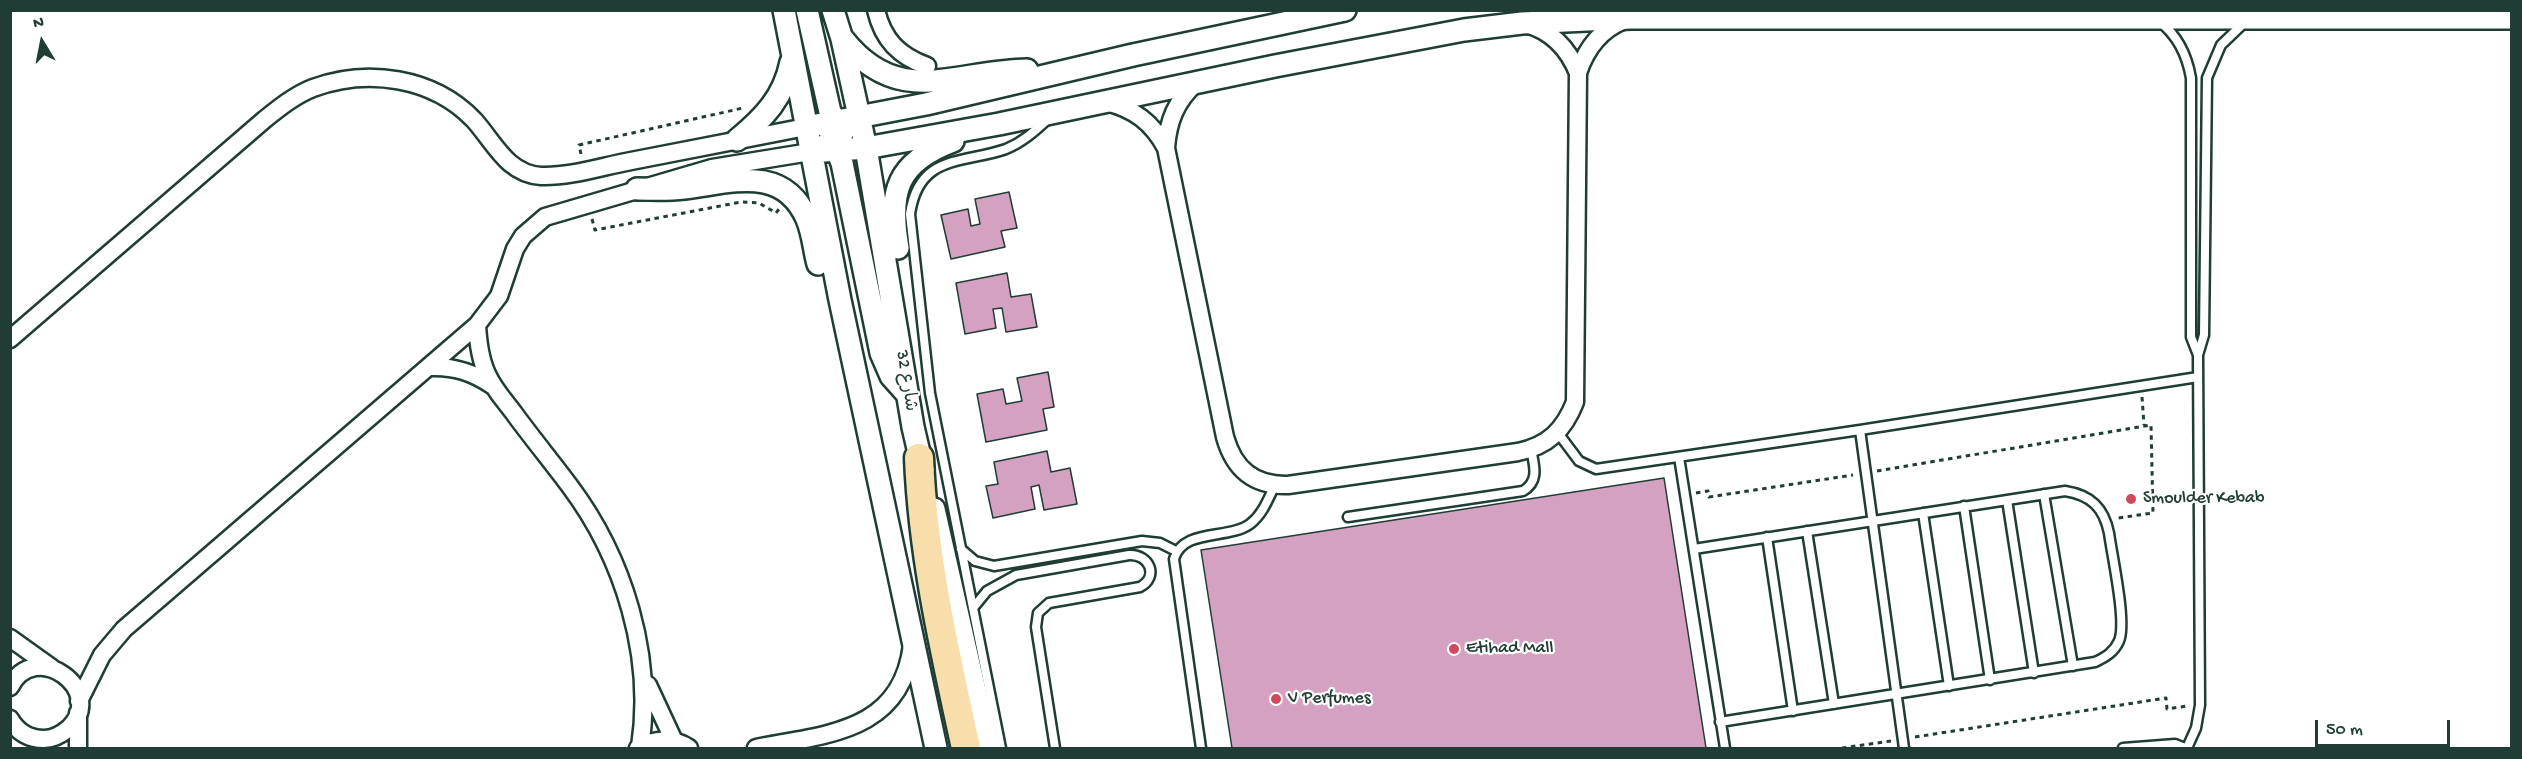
<!DOCTYPE html>
<html>
<head>
<meta charset="utf-8">
<style>
	body { margin:0 }
	#map { position:relative; width:2522px; height:759px; overflow:hidden; background:#fff; font-family:"Gochi Hand",sans-serif }
	canvas { display:block }
	.frame { position:absolute; inset:0; border:12px solid #1f3d34; pointer-events:none }
	.north { position:absolute; left:12px; top:12px; width:60px; height:60px; -webkit-text-stroke:4px #fff; paint-order:stroke; rotate:350deg; font-size:16px; font-weight:700; line-height:24px; text-align:center; color:#1f3d34 }
	.north::after { content:''; display:block; margin:auto; width:21px; height:27px; background:#1f3d34; clip-path:polygon(50% 0,100% 100%,50% 72%,0 100%) }
	.scale { position:absolute; left:2315px; top:720px; width:135px; height:27px; box-sizing:border-box; border:3px solid #1f3d34; border-top:0; padding-left:8px; font-size:18px; line-height:21px; white-space:nowrap; color:#1f3d34; -webkit-text-stroke:4px #fff; paint-order:stroke }
</style>
</head>
<body>
<div id="map">
<canvas width="2522" height="759"></canvas>
<div class="frame"></div>
<div class="north">N</div>
<div class="scale">50 m</div>
</div>
<script>
const ctx = document.querySelector('canvas').getContext('2d');
ctx.lineJoin = 'round';
function paint(path, color) {
  ctx.fillStyle = color;
  ctx.fill(path, 'evenodd');
}
function trace(path, color, width, dash) {
  ctx.strokeStyle = color;
  ctx.lineWidth = width;
  ctx.lineCap = dash ? 'butt' : 'round';
  ctx.setLineDash(dash || []);
  ctx.stroke(path);
}
function label(font, color, halo, rows, align = 'center') {
  ctx.font = font + ' "Gochi Hand","Playpen Sans Arabic",sans-serif';
  ctx.lineWidth = 4.5;
  ctx.setLineDash([]);
  ctx.textBaseline = 'middle';
  ctx.strokeStyle = halo;
  ctx.fillStyle = color;
  for (const [text, x, y, turn = 0] of rows) {
    ctx.save();
    ctx.translate(x, y);
    ctx.rotate((+turn || 0) * Math.PI / 180);
    ctx.textAlign = isNaN(turn) ? turn : align;
    if (halo) ctx.strokeText(text, 0, 0);
    ctx.fillText(text, 0, 0);
    ctx.restore();
  }
}
const building = new Path2D(`
	M1009,192L1017,228L1001,231L1005,247L951,259L941,215L968,209L971,226L980,224L975,199Z
	M1007,273L1011,297L1031,294L1037,327L1006,332L1002,308L993,309L996,328L965,334L956,283Z
	M1048,372L1054,407L1043,409L1047,430L986,442L977,394L1003,389L1006,404L1022,401L1017,378Z
	M1047,451L1051,472L1070,468L1077,504L1044,510L1039,485L1031,487L1035,509L993,518L986,486L998,484L994,462Z
	M1664,478L1706,748H1232L1201,550Z`);
const path = new Path2D(`
	M581,154L579,145L743,108
	M592,219L595,230L741,202L759,203L776,213L779,209
	M2142,397L2144,425
	M1877,471L2151,425L2153,513L2118,518
	M1696,493L1708,491L1709,497L1853,475
	M1915,737L2166,698L2167,709L2187,706
	M1842,748L1891,741`);
const service = new Path2D(`
	M2160,22C2178,36 2187,55 2191,78V337L2198,355
	M1860,430L1904,748
	M1558,433L1579,461L1596,469L1860,430L2198,377
	M1679,457L1725,748
	M2044,494L2073,666
	M2007,500L2034,673
	M1964,506L1990,680
	M1923,513L1949,686
	M1348,517L1523,491C1540,481 1534,465 1531,449
	M1807,531L1834,704
	M1767,537L1793,711
	M961,549L975,561L994,566L1142,541L1160,543L1176,551
	M1694,549L2065,491C2091,495 2104,508 2109,533C2112,556 2127,622 2119,641C2114,652 2106,657 2095,662L1720,722
	M973,608L987,591L1016,575L1129,555C1150,554 1159,577 1140,587L1049,603L1038,613L1036,627L1055,748
	M1001,748L930,393L910,214C919,154 962,164 1006,149C1023,142 1035,131 1048,119
	M1201,748L1174,559C1183,528 1228,540 1250,524C1263,514 1268,499 1275,485
	M2123,748L2175,744L2185,748
	M2187,748L2196,728L2200,705L2198,355L2204,335L2207,78L2221,45L2245,22`);
const minor = new Path2D(`
	M876,10C883,40 899,56 927,66
	M1526,24C1552,31 1568,48 1578,73
	M1196,83C1176,101 1168,121 1166,148L1225,437C1234,469 1254,486 1288,485L1518,452C1548,446 1564,430 1575,402L1578,73C1586,49 1601,29 1625,20
	M1106,102C1134,109 1152,122 1166,148
	M477,325C478,342 480,359 487,374C494,390 506,402 516,416C533,439 551,461 569,485C624,558 654,656 640,747
	M10,339L264,120C279,108 295,95 313,88C367,68 433,77 474,120C494,142 507,174 541,176C571,177 603,166 631,161C690,149 748,138 806,127
	M430,367C454,366 473,372 493,386
	M10,638L52,668
	M648,685L674,741
	M10,687C35,637 108,691 69,728C62,734 54,739 44,739C29,739 18,733 10,719
	M79,701L102,655L124,629L477,325L499,296L515,249L523,236L545,217L712,168L810,152
	M78,713V748
	M638,748C654,739 673,737 689,748
	M756,748C826,734 901,733 912,645`);
const tertiary = new Path2D(`
	M784,10L840,300L936,748
	M807,10L830,112L843,132
	M833,10L842,39L866,148L913,427L923,470
	M843,39C898,109 955,71 1027,70
	M806,127L926,104L1133,55L1345,10
	M737,140C764,118 784,97 791,62
	M829,141L837,150L842,163L881,353L891,376L907,394
	M810,152L866,148L999,124L1275,66L1464,30L1522,23L1631,18H2512
	M637,189C653,189 668,190 684,188C729,183 783,163 807,219C813,233 814,249 818,264
	M898,248C888,191 897,162 953,141
	M934,509L988,748`);
const trunk = new Path2D(`
	M919,458C923,557 945,652 966,748`);
const markers = [
	[2131,499,6,"#d1495b"],
	[1454,649,6,"#d1495b"],
	[1276,699,6,"#d1495b"]
];
const streetNames = [
	["شارع 32",905,381,81]
];
const poiNames = [
	["Smoulder Kebab",2143,499],
	["Etihad Mall",1466,649],
	["V Perfumes",1288,699]
];
paint(building, '#d4a2c0');
trace(building, '#1f3d34', 1.5);
trace(service, '#1f3d34', 13);
trace(minor, '#1f3d34', 21);
trace(tertiary, '#1f3d34', 26);
trace(trunk, '#1f3d34', 33);
trace(path, '#1f3d34', 3, [4.5, 4.5]);
trace(service, '#fff', 8);
trace(minor, '#fff', 16);
trace(tertiary, '#fff', 21);
trace(trunk, '#f8deab', 28);
for (const [x, y, r, color] of markers) {
  const dot = new Path2D();
  dot.arc(x, y, r, 0, 2 * Math.PI);
  ctx.fillStyle = color;
  ctx.fill(dot);
  trace(dot, '#fff', 2);
}
label('18px', '#1f3d34', '#fff', streetNames);
label('18px', '#1f3d34', '#fff', poiNames, 'left');
</script>
</body>
</html>
